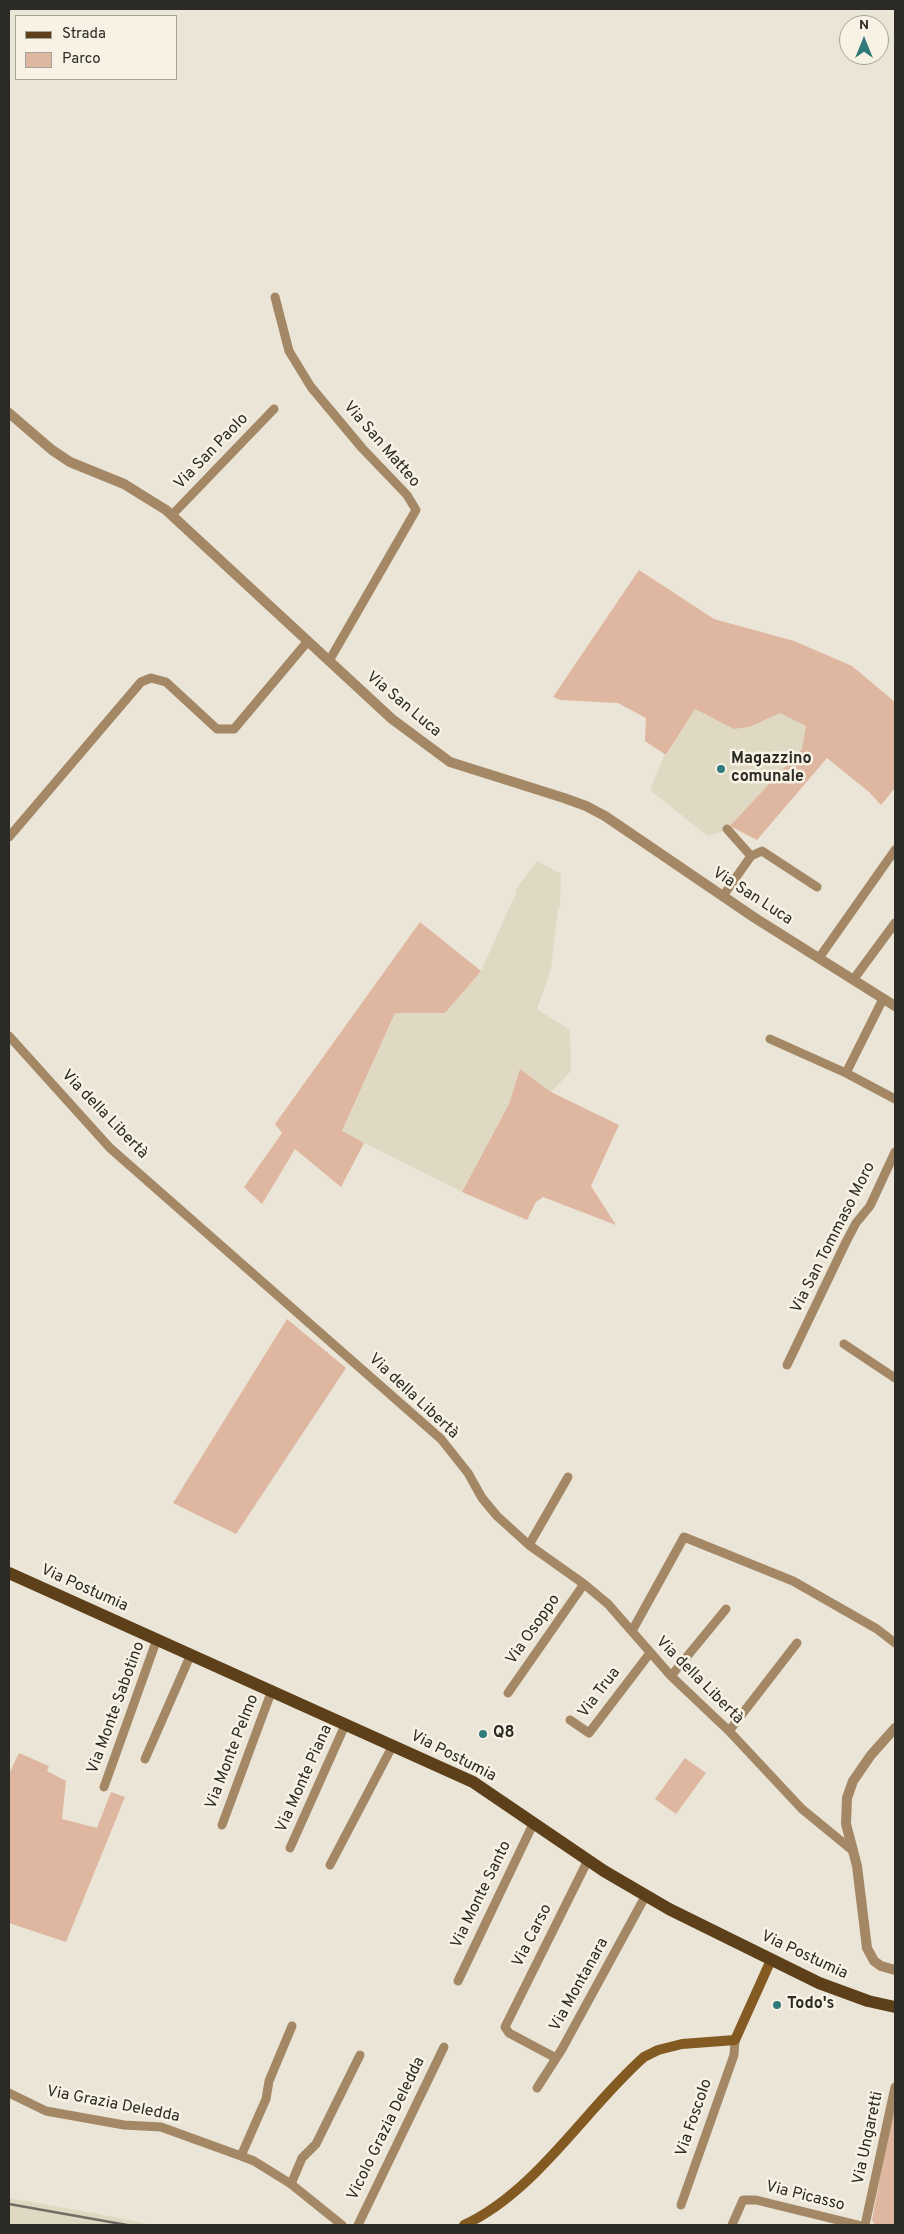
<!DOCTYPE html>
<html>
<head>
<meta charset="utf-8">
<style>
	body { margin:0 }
	#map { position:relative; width:904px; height:2234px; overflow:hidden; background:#eae5d7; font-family:Overpass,sans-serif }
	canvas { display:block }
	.frame { position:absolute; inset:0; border:10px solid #2c2a25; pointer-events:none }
	.legend { position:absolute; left:15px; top:15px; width:162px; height:65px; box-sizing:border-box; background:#f7f2e4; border:1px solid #a6a298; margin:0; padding:6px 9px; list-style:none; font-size:15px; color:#2c2a25 }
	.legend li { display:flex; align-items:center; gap:10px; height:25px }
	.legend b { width:25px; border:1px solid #a6a298 }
	.north { position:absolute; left:839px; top:15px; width:50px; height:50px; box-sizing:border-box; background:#f7f2e4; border:1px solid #a6a298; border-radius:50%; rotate:0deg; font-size:14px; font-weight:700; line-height:20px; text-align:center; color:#2c2a25 }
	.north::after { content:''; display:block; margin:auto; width:18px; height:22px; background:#317a7c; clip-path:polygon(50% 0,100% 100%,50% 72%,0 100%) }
</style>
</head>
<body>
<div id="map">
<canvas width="904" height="2234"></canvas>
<div class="frame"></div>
<ul class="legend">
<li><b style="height:6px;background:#5d401a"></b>Strada</li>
<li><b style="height:14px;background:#dfb69f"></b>Parco</li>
</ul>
<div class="north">N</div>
</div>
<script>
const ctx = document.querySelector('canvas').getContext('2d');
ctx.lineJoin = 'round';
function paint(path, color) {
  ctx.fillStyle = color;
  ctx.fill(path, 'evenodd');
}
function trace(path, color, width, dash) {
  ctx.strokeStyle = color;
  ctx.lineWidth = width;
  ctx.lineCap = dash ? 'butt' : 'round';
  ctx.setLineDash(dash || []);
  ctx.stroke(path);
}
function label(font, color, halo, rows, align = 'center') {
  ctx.font = font + ' Overpass,sans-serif';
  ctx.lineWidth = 5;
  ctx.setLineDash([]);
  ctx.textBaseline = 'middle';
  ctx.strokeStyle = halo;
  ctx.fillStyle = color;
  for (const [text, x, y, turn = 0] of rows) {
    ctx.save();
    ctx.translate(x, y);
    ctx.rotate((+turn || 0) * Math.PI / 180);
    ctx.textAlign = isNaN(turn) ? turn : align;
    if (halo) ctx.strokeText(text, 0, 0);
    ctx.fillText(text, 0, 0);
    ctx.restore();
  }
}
const built = new Path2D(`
	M695,709L734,729L749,727L780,712L807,726L802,749L731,826L734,828L708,836L650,790L665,754L667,755Z
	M537,861L561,874L560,908L558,907L551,969L537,1009L570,1030L571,1071L551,1092L520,1069L509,1104L462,1192L342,1132L395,1013H445L481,971L517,891L515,890Z
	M9,2198L99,2214L154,2225H9Z`);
const green = new Path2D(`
	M639,570L714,619L794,641L852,666L895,702V788L881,805L869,792L827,758L757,840L730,826L802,749L806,726L780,713L749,727L734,729L695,709L666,755L645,741L646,718L618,703L560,700L553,697Z
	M420,922L481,971L445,1013H395L342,1131L364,1143L341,1187L295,1149L262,1204L244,1187L282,1133L275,1124Z
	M520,1069L551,1092L619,1125L591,1186L616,1225L543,1197L536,1202L527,1220L462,1192L509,1104Z
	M287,1319L346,1368L236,1534L173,1503Z
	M19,1753L49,1766L47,1771L66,1781L62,1819L97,1828L111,1792L125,1797L66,1942L9,1923V1774Z
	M685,1758L706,1773L676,1814L655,1799Z
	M892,2114L895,2118V2225H875L872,2220Z`);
const minor = new Path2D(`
	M275,297L289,351L311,387L362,448L407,495L416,510L329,661
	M172,515L274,409
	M727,829L751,856
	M9,837L141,682L151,678L166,682L217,729H234L308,641
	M723,896L751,856L762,851L817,887
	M819,958L895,850
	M853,980L895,923
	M883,999L846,1073L895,1099
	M9,1036L110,1148L441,1439L468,1473L482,1498L497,1516L529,1545L584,1584L608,1604L671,1676L729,1731L802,1809L852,1850
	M770,1039L846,1073
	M844,1344L895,1378
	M787,1365L846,1242L856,1223L870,1206L895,1152
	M529,1545L568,1477
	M632,1631L684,1537L793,1581L877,1629L895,1643
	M671,1676L726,1609
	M508,1693L584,1584
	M570,1720L589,1733L650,1653
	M729,1731L797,1643
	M145,1759L191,1654
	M104,1787L157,1639
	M222,1825L272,1690
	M290,1848L346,1723
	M330,1865L393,1745
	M458,1981L534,1822
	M556,2058L509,2033L505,2027L588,1860
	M537,2088L562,2049L646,1895
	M9,2093L46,2111L124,2125L161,2127L241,2156L254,2161L291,2184L342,2225
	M241,2156L266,2099L269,2081L292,2026
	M291,2184L302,2158L316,2144L360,2055
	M681,2205L734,2055L735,2040
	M358,2225L444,2047
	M732,2225L743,2200H756L858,2225
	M865,2225L895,2087`);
const tertiary = new Path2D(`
	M9,413L52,450L70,462L124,484L166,510L392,719L450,762L564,798L586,806L605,816L755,918L895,1006
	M895,1728L871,1755L853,1781L847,1798L846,1824L857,1866L867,1948L874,1961L881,1966L895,1970`);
const secondary = new Path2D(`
	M464,2225C536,2192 585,2109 644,2057L658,2050L682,2044L735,2040L771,1960`);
const primary = new Path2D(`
	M9,1573L473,1782L604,1871L669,1909L819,1983L868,2001L895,2007`);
const rail = new Path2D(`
	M9,2204L127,2225`);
const markers = [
	[721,769,5,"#317a7c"],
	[483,1734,5,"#317a7c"],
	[777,2005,5,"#317a7c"]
];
const streetNames = [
	["Via San Matteo",381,445,49],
	["Via San Paolo",212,452,-46],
	["Via San Luca",403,705,40],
	["Via San Luca",752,897,33],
	["Via della Libertà",104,1115,46],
	["Via San Tommaso Moro",834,1238,-63],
	["Via della Libertà",413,1397,43],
	["Via Postumia",84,1589,24],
	["Via Osoppo",534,1630,-55],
	["Via della Libertà",699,1681,45],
	["Via Trua",600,1693,-53],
	["Via Monte Sabotino",117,1708,-70],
	["Via Monte Pelmo",233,1752,-69],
	["Via Postumia",453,1757,27],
	["Via Monte Piana",305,1779,-66],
	["Via Monte Santo",482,1895,-64],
	["Via Carso",533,1936,-63],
	["Via Postumia",804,1956,25],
	["Via Montanara",580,1985,-61],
	["Via Grazia Deledda",113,2105,11],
	["Via Foscolo",695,2118,-71],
	["Vicolo Grazia Deledda",387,2129,-64],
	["Via Ungaretti",869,2138,-78],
	["Via Picasso",805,2197,14]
];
const poiNames = [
	["Magazzino",731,760],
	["comunale",731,778],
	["Q8",493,1734],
	["Todo's",787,2005]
];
paint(built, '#dfd9c3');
paint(green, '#dfb69f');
trace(minor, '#a48866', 9);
trace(tertiary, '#a48866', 10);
trace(secondary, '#835a22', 10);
trace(primary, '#5d401a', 12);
trace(rail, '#716d65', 2.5);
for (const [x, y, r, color] of markers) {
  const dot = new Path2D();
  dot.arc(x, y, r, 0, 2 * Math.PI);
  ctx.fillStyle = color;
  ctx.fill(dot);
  trace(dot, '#f7f2e4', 2);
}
label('16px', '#2c2a25', '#f7f2e4', streetNames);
label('bold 16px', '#2c2a25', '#f7f2e4', poiNames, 'left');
</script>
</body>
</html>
